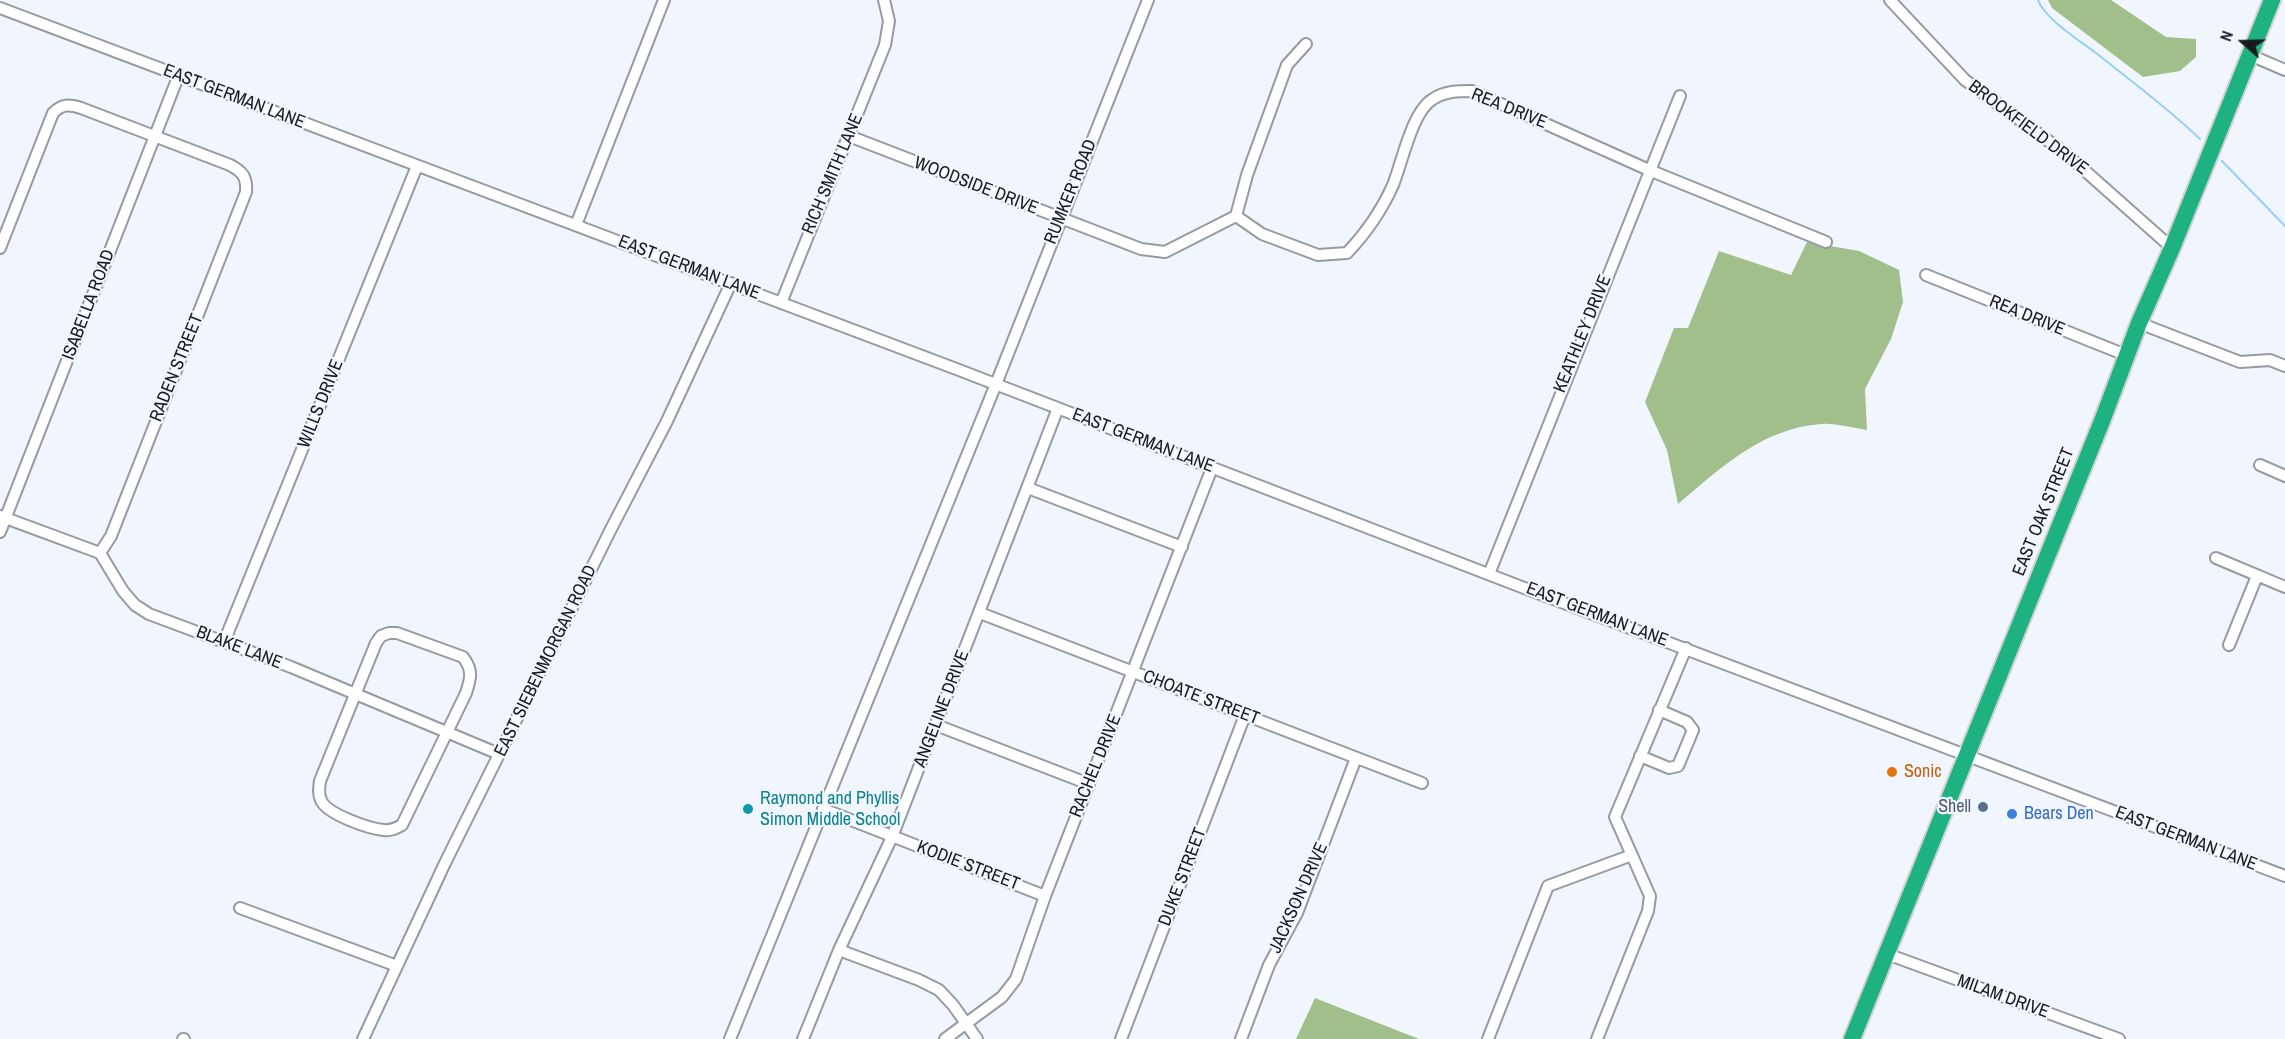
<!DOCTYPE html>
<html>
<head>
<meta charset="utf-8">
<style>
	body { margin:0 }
	#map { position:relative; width:2285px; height:1039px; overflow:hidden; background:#f1f6fe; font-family:"Archivo Narrow",sans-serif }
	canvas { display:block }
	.north { position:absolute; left:2213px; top:12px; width:60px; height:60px; -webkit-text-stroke:4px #f1f6fe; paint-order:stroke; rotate:290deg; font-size:16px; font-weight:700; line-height:24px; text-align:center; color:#181a1e }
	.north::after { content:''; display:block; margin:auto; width:21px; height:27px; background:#181a1e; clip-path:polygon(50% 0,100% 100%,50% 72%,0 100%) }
</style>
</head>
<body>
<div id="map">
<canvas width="2285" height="1039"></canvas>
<div class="north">N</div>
</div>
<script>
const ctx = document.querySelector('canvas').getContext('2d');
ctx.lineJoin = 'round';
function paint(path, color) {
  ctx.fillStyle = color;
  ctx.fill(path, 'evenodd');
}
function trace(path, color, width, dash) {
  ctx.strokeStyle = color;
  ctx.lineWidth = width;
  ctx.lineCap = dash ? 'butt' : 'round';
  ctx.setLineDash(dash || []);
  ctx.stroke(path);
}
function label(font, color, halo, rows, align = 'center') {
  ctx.font = font + ' "Archivo Narrow",sans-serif';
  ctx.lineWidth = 4.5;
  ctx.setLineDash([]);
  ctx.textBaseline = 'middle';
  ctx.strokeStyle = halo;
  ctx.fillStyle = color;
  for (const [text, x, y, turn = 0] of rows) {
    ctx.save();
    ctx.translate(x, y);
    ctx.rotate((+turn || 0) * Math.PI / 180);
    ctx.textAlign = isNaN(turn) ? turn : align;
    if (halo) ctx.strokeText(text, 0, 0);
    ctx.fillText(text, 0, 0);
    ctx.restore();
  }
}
const forest = new Path2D(`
	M2048,0H2111L2166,37L2196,39V57L2180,71L2143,77L2052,8Z
	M1807,242L1859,251L1899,270L1903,302L1891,339L1865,389L1867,430C1853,428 1835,423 1821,424C1761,429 1722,467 1678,504L1667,450L1645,402L1674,328H1688L1719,251L1791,275Z
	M1315,998L1419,1039H1296Z`);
const stream = new Path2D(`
	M2038,0C2044,18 2080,41 2096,53C2131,81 2168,108 2200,139
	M2222,161L2285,226`);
const minor = new Path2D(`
	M1890,0L1965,80L2065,153L2172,248
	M0,8L959,370L1519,586L2285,876
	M2250,55L2285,70
	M849,136L1141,249L1165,252L1236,216
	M1236,216L1262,234L1318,255L1347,253C1367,232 1381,212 1393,185C1402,163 1412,111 1433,99C1445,91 1458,91 1472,91L1649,170L1826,242
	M1236,216L1247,175L1287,65L1306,44
	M576,225L664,0
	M0,248L53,113C62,104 69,104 81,108L230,165C243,172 247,177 246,192L111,536L100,553
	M1926,275L2128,356
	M781,303L885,45L889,21L884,0
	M2139,323L2240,362L2270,360L2285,366
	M2260,465L2285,476
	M1028,488L1182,547
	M0,516L100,553L123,591L135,605L149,614L291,667L499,754
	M0,532L178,77
	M2216,558L2285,587
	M1489,574L1680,96
	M980,613L1422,783
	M389,633H397L463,657C473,670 471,678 466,693L402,825C396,828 392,831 384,830C370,829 326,814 321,800C318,794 319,788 320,781L376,643L381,636Z
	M224,642L417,166
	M2229,645L2257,576
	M936,725L1089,784
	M1640,756L1669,768L1678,766L1693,730L1687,722L1659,710
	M823,809L1045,896
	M240,908L397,966
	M839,950L919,980L939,990L953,1005L977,1039
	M1887,954L2119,1039
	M183,1039H184
	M363,1039L445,863L611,529L667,421L731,283
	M730,1039L996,384L1148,0
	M803,1039L839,950L892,837L1058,408
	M945,1039L1002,997L1016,979L1045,896L1212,468
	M1121,1039L1245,715
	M1241,1039L1269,965L1297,913L1356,758
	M1488,1039L1548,886L1632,855
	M1597,1039L1648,911L1650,896L1615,817L1686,648`);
const highway = new Path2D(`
	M1852,1039L2102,421L2139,323L2172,248L2272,0`);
const markers = [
	[1892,772,6,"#e8710a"],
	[1983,807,6,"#5c6f8a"],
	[748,809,6,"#0f9aa8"],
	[2012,814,6,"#3f7fe0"]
];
const streetNames = [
	["EAST GERMAN LANE",234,97,21],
	["REA DRIVE",1509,109,22],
	["BROOKFIELD DRIVE",2028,128,37],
	["RICH SMITH LANE",833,174,-67],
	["WOODSIDE DRIVE",976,186,21],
	["RUMKER ROAD",1071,192,-68],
	["EAST GERMAN LANE",689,268,21],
	["ISABELLA ROAD",89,305,-69],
	["REA DRIVE",2027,316,22],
	["KEATHLEY DRIVE",1583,334,-68],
	["RADEN STREET",177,368,-68],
	["WILLS DRIVE",321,404,-68],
	["EAST GERMAN LANE",1143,441,21],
	["EAST OAK STREET",2044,512,-68],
	["EAST GERMAN LANE",1597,615,21],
	["BLAKE LANE",239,648,21],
	["EAST SIEBENMORGAN ROAD",546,661,-64],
	["CHOATE STREET",1201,698,21],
	["ANGELINE DRIVE",942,709,-69],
	["RACHEL DRIVE",1096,766,-68],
	["EAST GERMAN LANE",2186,839,21],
	["KODIE STREET",968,866,21],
	["DUKE STREET",1183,877,-69],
	["JACKSON DRIVE",1299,898,-66],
	["MILAM DRIVE",2003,997,20]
];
const foodNames = [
	["Sonic",1904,772]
];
const cultureNames = [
	["Raymond and Phyllis",760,799],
	["Simon Middle School",760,820]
];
const serviceNames = [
	["Shell",1971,807]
];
const shopNames = [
	["Bears Den",2024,814]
];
paint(forest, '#a1bf8a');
trace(stream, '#95cff4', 2);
trace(minor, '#959aa3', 14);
trace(highway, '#d1d1d2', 20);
trace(minor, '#fff', 10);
trace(highway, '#1eb182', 16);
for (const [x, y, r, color] of markers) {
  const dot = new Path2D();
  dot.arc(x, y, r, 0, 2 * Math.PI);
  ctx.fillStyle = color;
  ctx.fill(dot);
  trace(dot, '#f1f6fe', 2);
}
label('18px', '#181a1e', '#f1f6fe', streetNames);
label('18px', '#c56008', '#f1f6fe', foodNames, 'left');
label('18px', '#0d838f', '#f1f6fe', cultureNames, 'left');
label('18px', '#4e5e75', '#f1f6fe', serviceNames, 'right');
label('18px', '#366cbe', '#f1f6fe', shopNames, 'left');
</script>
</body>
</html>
